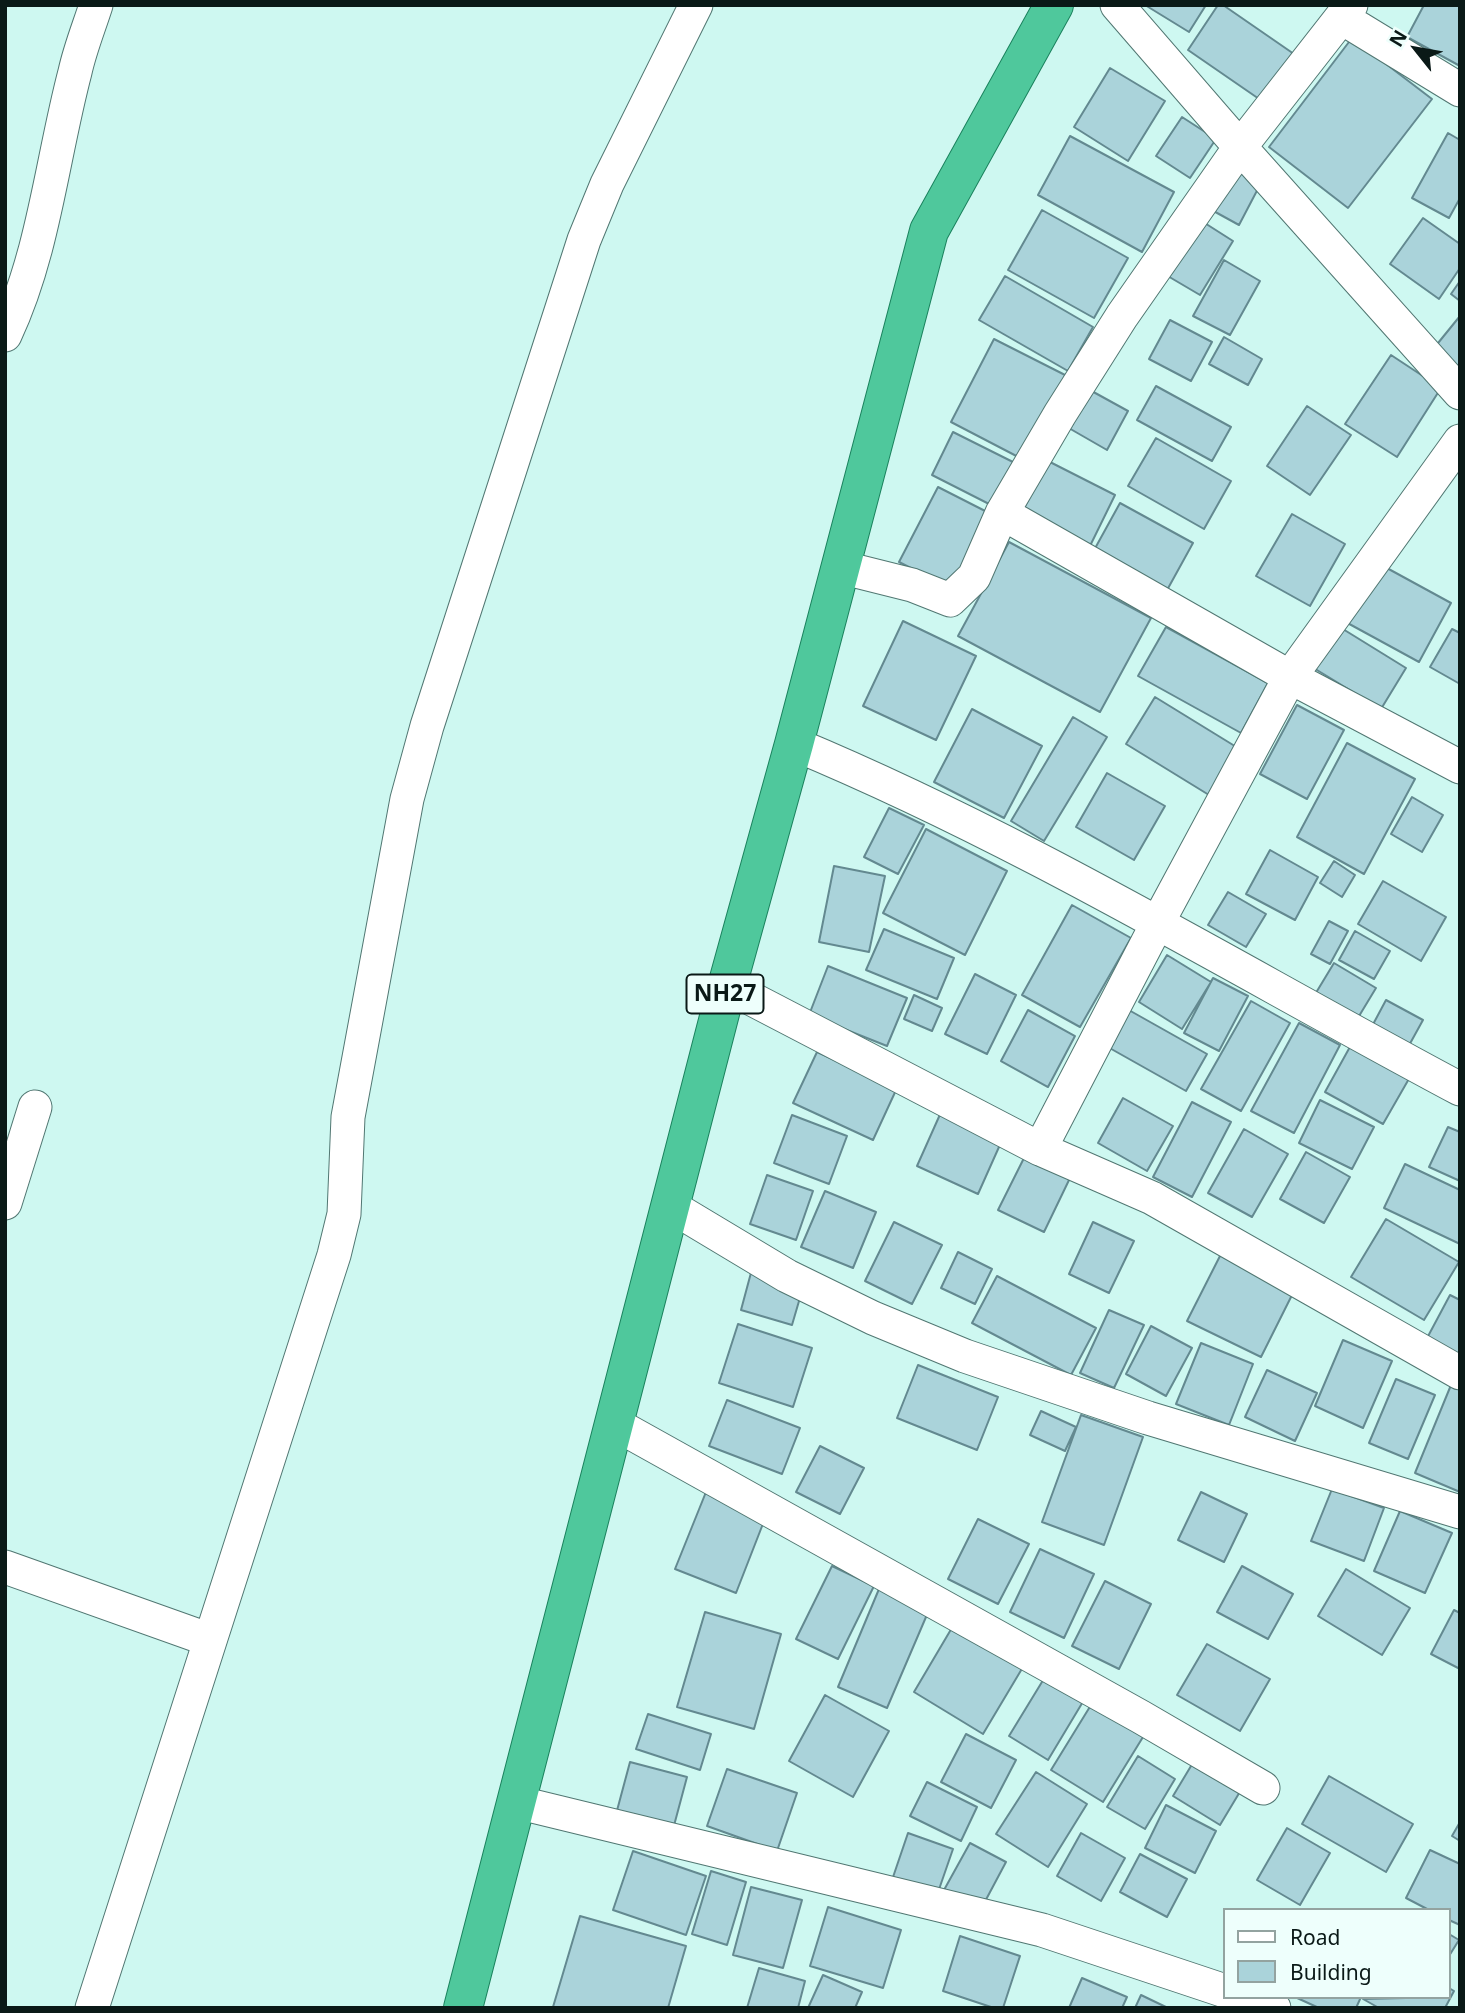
<!DOCTYPE html>
<html>
<head>
<meta charset="utf-8">
<style>
	body { margin:0 }
	#map { position:relative; width:1465px; height:2013px; overflow:hidden; background:#cef8f1; font-family:"Noto Sans",sans-serif }
	canvas { display:block }
	.frame { position:absolute; inset:0; border:7px solid #0a1917; pointer-events:none }
	.legend { position:absolute; left:1223px; top:1908px; width:228px; height:91px; box-sizing:border-box; background:#eefffc; border:2px solid #93a3a0; margin:0; padding:9px 12px; list-style:none; font-size:21px; color:#0a1917 }
	.legend li { display:flex; align-items:center; gap:14px; height:35px }
	.legend b { width:35px; border:2px solid #93a3a0 }
	.north { position:absolute; left:1381px; top:14px; width:70px; height:70px; -webkit-text-stroke:5px #eefffc; paint-order:stroke; rotate:301deg; font-size:19px; font-weight:700; line-height:28px; text-align:center; color:#0a1917 }
	.north::after { content:''; display:block; margin:auto; width:24px; height:32px; background:#0a1917; clip-path:polygon(50% 0,100% 100%,50% 72%,0 100%) }
</style>
</head>
<body>
<div id="map">
<canvas width="1465" height="2013"></canvas>
<div class="frame"></div>
<ul class="legend">
<li><b style="height:9px;background:#fff"></b>Road</li>
<li><b style="height:19px;background:#aad3da"></b>Building</li>
</ul>
<div class="north">N</div>
</div>
<script>
const ctx = document.querySelector('canvas').getContext('2d');
ctx.lineJoin = 'round';
function paint(path, color) {
  ctx.fillStyle = color;
  ctx.fill(path, 'evenodd');
}
function trace(path, color, width, dash) {
  ctx.strokeStyle = color;
  ctx.lineWidth = width;
  ctx.lineCap = dash ? 'butt' : 'round';
  ctx.setLineDash(dash || []);
  ctx.stroke(path);
}
function label(font, color, halo, rows, align = 'center') {
  ctx.font = font + ' "Noto Sans",sans-serif';
  ctx.lineWidth = 5;
  ctx.setLineDash([]);
  ctx.textBaseline = 'middle';
  ctx.strokeStyle = halo;
  ctx.fillStyle = color;
  for (const [text, x, y, turn = 0] of rows) {
    ctx.save();
    ctx.translate(x, y);
    ctx.rotate((+turn || 0) * Math.PI / 180);
    ctx.textAlign = isNaN(turn) ? turn : align;
    if (halo) ctx.strokeText(text, 0, 0);
    ctx.fillText(text, 0, 0);
    ctx.restore();
  }
}
const building = new Path2D(`
	M1145,5H1206L1189,32Z
	M1218,5H1223L1294,54L1262,101L1188,50Z
	M1424,5H1460V66L1407,37Z
	M1352,38L1432,99L1348,208L1269,147Z
	M1110,68L1165,101L1128,161L1074,127Z
	M1182,117L1216,139L1190,178L1156,156Z
	M1448,133L1460,140V198L1449,218L1412,198Z
	M1070,136L1174,192L1142,252L1038,195Z
	M1230,166L1261,183L1239,225L1208,208Z
	M1042,210L1128,258L1094,318L1008,270Z
	M1423,218L1460,244V268L1439,299L1390,264Z
	M1200,220L1233,241L1200,295L1166,275Z
	M1224,260L1260,281L1230,335L1193,316Z
	M1005,276L1093,327L1068,371L979,320Z
	M1460,281V301L1451,294Z
	M1460,316V368L1434,348Z
	M1170,320L1212,342L1191,381L1149,359Z
	M1224,337L1262,359L1248,385L1209,364Z
	M994,339L1069,377L1026,461L951,422Z
	M1391,355L1441,388L1397,457L1345,424Z
	M1156,386L1231,427L1212,461L1137,420Z
	M1088,389L1128,411L1107,450L1067,427Z
	M1307,406L1351,435L1310,495L1267,466Z
	M953,432L1017,464L995,507L932,475Z
	M1156,438L1231,481L1204,529L1128,486Z
	M1048,461L1115,495L1088,550L1020,516Z
	M938,487L993,515L954,590L899,562Z
	M1120,503L1193,543L1166,592L1093,552Z
	M1292,514L1345,544L1310,606L1256,576Z
	M1009,542L1151,618L1100,712L958,636Z
	M1374,561L1451,603L1419,662L1342,620Z
	M903,621L976,656L936,740L863,706Z
	M1338,626L1406,668L1381,709L1312,667Z
	M1166,627L1268,683L1241,733L1138,676Z
	M1452,629L1460,633V684L1430,667Z
	M1155,697L1238,748L1209,795L1126,744Z
	M1297,705L1344,730L1307,799L1260,774Z
	M972,709L1042,746L1004,818L934,782Z
	M1073,717L1107,737L1044,841L1011,821Z
	M1347,743L1415,779L1364,874L1297,837Z
	M1107,773L1165,806L1134,860L1076,827Z
	M1412,797L1443,815L1422,852L1391,834Z
	M889,808L924,825L898,874L864,857Z
	M926,829L1007,871L965,955L883,913Z
	M1270,850L1318,877L1295,920L1246,894Z
	M1334,861L1355,875L1342,897L1320,883Z
	M834,866L885,876L869,952L819,942Z
	M1383,881L1446,917L1421,961L1358,924Z
	M1228,892L1266,914L1246,947L1208,925Z
	M1072,905L1131,938L1080,1027L1022,995Z
	M1329,921L1348,931L1330,964L1311,954Z
	M884,929L954,958L937,999L866,970Z
	M1355,931L1390,951L1374,979L1339,960Z
	M1167,955L1211,982L1182,1029L1139,1002Z
	M1334,963L1376,988L1353,1026L1311,1001Z
	M828,966L907,998L887,1046L809,1015Z
	M975,974L1016,995L987,1054L945,1034Z
	M1213,978L1248,996L1219,1051L1184,1033Z
	M914,995L942,1008L932,1031L904,1019Z
	M1386,1000L1423,1020L1407,1049L1370,1030Z
	M1251,1001L1290,1023L1241,1111L1201,1089Z
	M1127,1009L1207,1054L1186,1091L1106,1046Z
	M1028,1010L1075,1036L1048,1087L1001,1061Z
	M1299,1023L1340,1045L1294,1133L1251,1111Z
	M1351,1045L1410,1077L1383,1124L1325,1092Z
	M817,1052L897,1088L873,1140L793,1103Z
	M1123,1098L1173,1126L1147,1171L1098,1143Z
	M1320,1100L1374,1127L1352,1169L1299,1143Z
	M1192,1102L1231,1122L1192,1197L1153,1177Z
	M942,1110L1003,1138L978,1194L917,1166Z
	M792,1115L847,1136L829,1184L774,1163Z
	M1448,1127L1460,1132V1181L1429,1167Z
	M1244,1129L1288,1154L1252,1217L1208,1193Z
	M1306,1152L1350,1177L1324,1223L1280,1199Z
	M1025,1156L1070,1178L1044,1232L998,1210Z
	M1405,1164L1460,1190V1244L1384,1208Z
	M767,1175L813,1191L796,1240L750,1224Z
	M825,1191L876,1212L853,1268L801,1247Z
	M1386,1219L1459,1262L1424,1320L1351,1277Z
	M894,1222L942,1245L912,1304L865,1281Z
	M1093,1222L1134,1241L1109,1293L1069,1274Z
	M958,1252L992,1269L975,1304L941,1288Z
	M1221,1254L1294,1291L1261,1357L1187,1321Z
	M752,1269L804,1284L792,1325L741,1310Z
	M997,1276L1096,1328L1071,1375L972,1323Z
	M1450,1295L1460,1300V1358L1426,1340Z
	M1109,1310L1144,1325L1114,1388L1080,1373Z
	M738,1324L812,1348L793,1407L719,1383Z
	M1151,1326L1192,1348L1166,1396L1126,1374Z
	M1343,1340L1392,1361L1363,1428L1315,1406Z
	M1201,1343L1253,1364L1229,1425L1176,1404Z
	M918,1365L998,1397L977,1450L897,1418Z
	M1267,1370L1317,1393L1295,1441L1245,1417Z
	M1396,1379L1435,1395L1408,1459L1369,1443Z
	M1451,1385L1460,1388V1492L1415,1473Z
	M727,1400L800,1428L782,1474L709,1446Z
	M1041,1411L1076,1427L1065,1451L1030,1435Z
	M1081,1415L1143,1437L1104,1545L1042,1522Z
	M820,1446L864,1468L840,1514L796,1492Z
	M1332,1489L1384,1508L1364,1561L1311,1541Z
	M706,1492L766,1516L736,1593L675,1569Z
	M1201,1492L1247,1514L1224,1562L1178,1540Z
	M1400,1511L1452,1533L1425,1593L1374,1571Z
	M978,1519L1029,1544L998,1604L948,1579Z
	M1040,1549L1094,1574L1064,1638L1010,1612Z
	M832,1566L874,1586L838,1659L796,1639Z
	M1242,1566L1293,1594L1268,1639L1217,1612Z
	M1346,1569L1410,1608L1382,1655L1318,1616Z
	M1105,1581L1151,1604L1119,1669L1072,1646Z
	M879,1589L929,1610L887,1708L838,1687Z
	M1454,1610L1460,1613V1669L1431,1654Z
	M705,1612L781,1634L754,1729L677,1707Z
	M953,1626L1023,1667L983,1734L914,1692Z
	M1207,1644L1270,1679L1240,1731L1177,1695Z
	M1045,1677L1084,1700L1048,1760L1009,1736Z
	M825,1695L889,1731L853,1797L789,1761Z
	M1091,1705L1143,1737L1103,1802L1051,1770Z
	M648,1714L711,1734L700,1770L636,1749Z
	M966,1734L1016,1760L991,1808L941,1782Z
	M1138,1756L1175,1779L1145,1829L1107,1807Z
	M1194,1761L1241,1790L1220,1825L1173,1796Z
	M630,1762L687,1777L672,1833L615,1818Z
	M727,1769L797,1793L777,1851L707,1826Z
	M1036,1772L1087,1804L1048,1867L996,1834Z
	M1329,1776L1413,1824L1386,1872L1302,1824Z
	M927,1782L977,1807L961,1841L910,1816Z
	M1166,1805L1216,1831L1195,1873L1145,1848Z
	M1460,1822V1841L1452,1836Z
	M1287,1828L1330,1853L1300,1905L1257,1880Z
	M908,1833L953,1849L936,1898L891,1883Z
	M1081,1833L1125,1858L1101,1901L1057,1876Z
	M970,1843L1006,1862L981,1909L944,1890Z
	M1430,1850L1460,1864V1925L1449,1920V1910H1429L1406,1898Z
	M633,1851L706,1876L686,1935L613,1910Z
	M1140,1854L1187,1879L1167,1917L1120,1892Z
	M711,1871L746,1882L727,1945L692,1934Z
	M751,1887L802,1900L783,1968L733,1955Z
	M828,1907L901,1930L883,1988L810,1966Z
	M580,1916L686,1946L668,2008L553,2007Z
	M1449,1934L1459,1940L1449,1956Z
	M960,1936L1020,1956L1003,2008H994L943,1991Z
	M759,1968L805,1981L798,2008H747Z
	M823,1975L862,1992L855,2008H808Z
	M1082,1978L1127,1997L1122,2008H1069Z
	M1449,1988L1454,1991L1445,2008H1379L1363,1999L1449,1997Z
	M1141,1995L1168,2008H1135Z
	M1295,1997H1361L1356,2008H1319Z`);
const minor = new Path2D(`
	M1117,5L1240,147L1460,393
	M1342,18L1460,90
	M5,335C44,252 52,159 75,72C80,49 89,27 96,5
	M1002,513L1290,677L1460,767
	M840,567L912,585L950,600L974,577L1002,513L1060,414L1122,316L1240,147L1351,5
	M794,744C1025,840 1240,972 1460,1089
	M727,986L1040,1149L1152,1198L1460,1373
	M1040,1149L1157,924L1290,677L1460,441
	M5,1203L35,1107
	M672,1207L787,1276L873,1318L965,1356L1148,1418L1460,1512
	M615,1424L1141,1717L1263,1788
	M5,1567L210,1640
	M516,1802L1042,1930L1225,1991
	M1242,1997L1274,2008
	M92,2008L334,1255L344,1214L348,1117L407,799L427,726L584,240L607,184L696,5`);
const trunk = new Path2D(`
	M463,2008L727,986L794,744L929,231L1054,5`);
const shields = [
	[725,994,77]
];
const shieldNames = [
	["NH27",725,994]
];
paint(building, '#aad3da');
trace(building, '#638990', 2);
trace(minor, '#517772', 35);
trace(trunk, '#1a825d', 40);
trace(minor, '#fff', 33);
trace(trunk, '#4fc89c', 38);
for (const [x, y, w] of shields) {
  const box = new Path2D();
  box.roundRect(x - w / 2, y - 19.5, w, 39, 5);
  ctx.fillStyle = '#eefffc';
  ctx.fill(box);
  trace(box, '#0a1917', 2);
}
label('bold 23px', '#0a1917', null, shieldNames);
</script>
</body>
</html>
